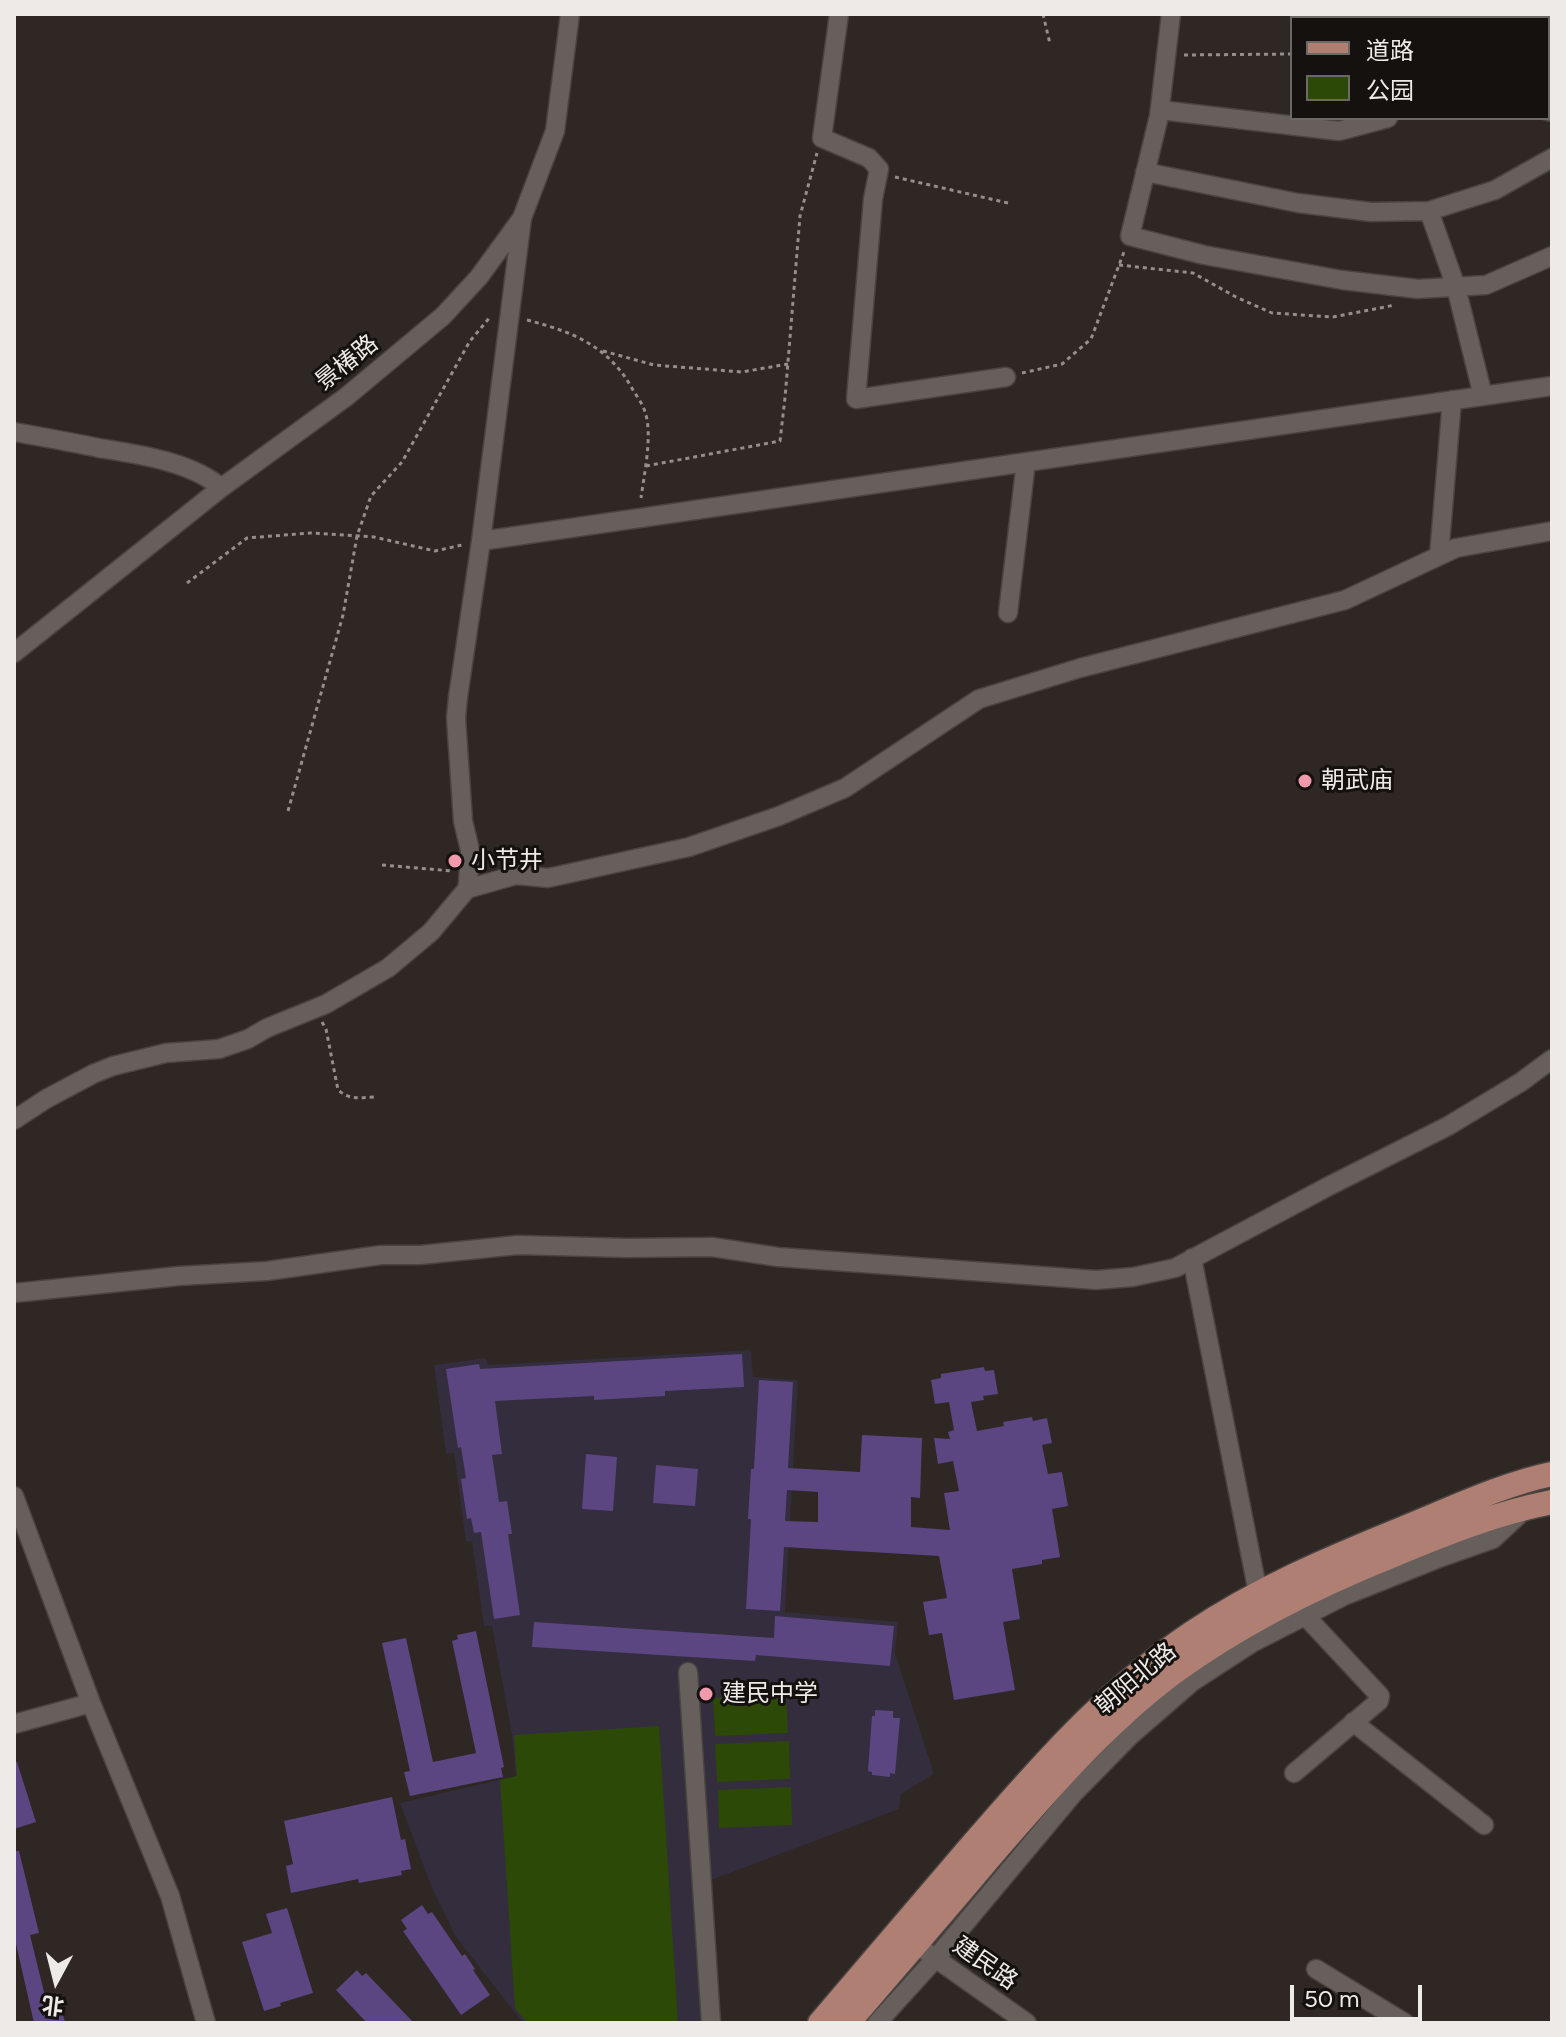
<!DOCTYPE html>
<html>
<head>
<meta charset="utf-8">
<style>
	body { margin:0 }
	#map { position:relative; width:1566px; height:2037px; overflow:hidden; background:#2e2724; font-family:Figtree,"Noto Sans SC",sans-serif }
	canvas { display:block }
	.frame { position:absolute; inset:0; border:16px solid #eeeae7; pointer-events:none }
	.legend { position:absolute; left:1290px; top:16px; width:260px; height:104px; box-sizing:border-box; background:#14110f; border:2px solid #6b6865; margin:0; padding:10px 14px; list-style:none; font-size:24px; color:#eeeae7 }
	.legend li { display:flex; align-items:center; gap:16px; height:40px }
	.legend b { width:40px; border:2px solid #6b6865 }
	.north { position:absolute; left:16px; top:1941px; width:80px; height:80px; -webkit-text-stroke:6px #14110f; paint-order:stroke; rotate:187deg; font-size:22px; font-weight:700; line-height:32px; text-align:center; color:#eeeae7 }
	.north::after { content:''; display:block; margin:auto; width:28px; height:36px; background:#eeeae7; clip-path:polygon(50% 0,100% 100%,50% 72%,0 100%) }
	.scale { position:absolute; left:1290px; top:1985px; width:132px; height:36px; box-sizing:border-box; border:4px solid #eeeae7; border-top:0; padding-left:10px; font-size:24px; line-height:28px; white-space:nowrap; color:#eeeae7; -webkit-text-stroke:6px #14110f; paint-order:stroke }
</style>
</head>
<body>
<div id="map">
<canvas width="1566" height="2037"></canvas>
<div class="frame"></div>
<ul class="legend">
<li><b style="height:10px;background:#b07f74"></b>道路</li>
<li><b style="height:22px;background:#2d4907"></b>公园</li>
</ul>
<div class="north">北</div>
<div class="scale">50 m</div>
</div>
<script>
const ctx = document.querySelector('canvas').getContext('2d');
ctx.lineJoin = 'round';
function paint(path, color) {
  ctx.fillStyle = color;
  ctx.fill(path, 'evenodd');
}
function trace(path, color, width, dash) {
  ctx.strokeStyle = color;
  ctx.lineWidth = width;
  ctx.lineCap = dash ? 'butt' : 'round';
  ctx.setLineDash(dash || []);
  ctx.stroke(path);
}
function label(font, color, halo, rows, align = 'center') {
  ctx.font = font + ' Figtree,"Noto Sans SC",sans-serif';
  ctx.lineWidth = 6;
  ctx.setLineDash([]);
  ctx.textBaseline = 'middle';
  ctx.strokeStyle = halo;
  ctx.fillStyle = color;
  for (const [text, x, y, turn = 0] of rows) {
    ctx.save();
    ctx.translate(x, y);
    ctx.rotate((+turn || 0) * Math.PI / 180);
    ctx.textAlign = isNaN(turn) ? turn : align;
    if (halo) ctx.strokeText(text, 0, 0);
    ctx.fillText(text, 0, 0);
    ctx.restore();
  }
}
const education = new Path2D(`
	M751,1350L753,1377L798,1380L785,1612L898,1622L895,1653L934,1774L901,1794L899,1809L711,1880L718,2023H523L456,1937L432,1888L400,1803L516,1776L512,1735L492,1626H484L472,1541L466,1542L454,1453L446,1454L434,1365L486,1358L488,1365Z`);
const green = new Path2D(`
	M786,1695L788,1733L715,1736L713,1698Z
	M659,1726L678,2023H527L515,2008L500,1780L517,1776L514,1735Z
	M789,1741L790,1779L717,1782L715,1744Z
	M791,1787L792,1825L719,1828L718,1790Z`);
const building = new Path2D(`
	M742,1354L744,1387L665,1391V1396L594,1400V1396L495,1401L502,1454L492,1455L499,1502L507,1501L512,1534H508L520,1615L494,1619L481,1532L474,1533L471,1518L467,1519L461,1479L466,1478L461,1447L458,1448L446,1369L479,1364L480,1369Z
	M984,1367L985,1371L994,1370L998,1394L983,1396L984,1400L971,1402L977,1431L1004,1426L1003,1422L1032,1417L1033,1421L1047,1418L1052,1443L1042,1445L1048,1474L1062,1472L1068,1506L1052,1509L1060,1557L1042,1560V1564L1012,1569L1020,1619L1003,1622L1015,1690L954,1700L942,1633L929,1635L923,1602L947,1598L939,1556L784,1547L780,1611L746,1609L751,1519H748L751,1469H754L759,1380L793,1382L788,1468L860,1472L862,1435L922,1438L920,1498L911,1497V1527L950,1530L944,1493L959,1491L953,1461L938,1464L934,1438L950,1439L948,1432L954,1430L949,1402L935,1404L931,1380L941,1378V1374ZM787,1490L818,1492V1522L785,1521Z
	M586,1454L617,1457L613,1511L582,1509Z
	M656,1465L698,1469L695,1506L653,1503Z
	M775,1616L894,1626L890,1666L756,1655L755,1661L532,1647L534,1622L774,1638Z
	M476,1631L504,1767L501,1768L503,1777L410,1796L404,1772L410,1771L382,1643L406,1638L433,1762L476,1753L452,1641L458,1639L457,1635Z
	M875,1710L893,1711V1718H900L895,1774L890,1773V1777L872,1775V1772L868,1771L872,1716H875Z
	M14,1762H17L36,1822L14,1829Z
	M392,1797L401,1840L405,1839L411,1869L401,1871L402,1875L359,1883L358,1879L291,1893L286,1866L293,1864L284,1821Z
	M14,1851H19L39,1933L30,1935L45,1996L58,1993L65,2023H34L14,1935Z
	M422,1905L428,1914L432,1912L462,1956L465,1954L475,1969L473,1970L490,1995L461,2015L403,1931L407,1929L401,1920Z
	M287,1908L313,1993L280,2003L281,2006L264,2011L242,1942L272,1933L266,1914Z
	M357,1970L362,1976L366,1973L414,2023H367L336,1990Z`);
const path = new Path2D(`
	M1043,14L1050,44
	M1548,53L1552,54
	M1184,55L1292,54
	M895,177L1008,203
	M1119,265L1193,273L1236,297L1272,313L1333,317L1395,305
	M527,320C573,332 609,346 633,390C637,397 643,404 645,412C653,434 644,475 641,498
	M603,351L654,365L742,372L788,364
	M1022,373L1062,364L1091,339L1124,252
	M646,466L780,441L785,398L800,216L817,153
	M187,583L247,538L310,533L374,537L435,551L462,545
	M288,811L343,615L357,536L371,496L402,462L470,341L491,316
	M382,865L452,871
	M322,1022L326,1029L338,1090C350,1100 359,1098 374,1097`);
const minor = new Path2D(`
	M839,14L822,138L869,158L879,169L873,199L856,399L1006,377
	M1171,14L1159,116L1130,236L1204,255L1342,280L1418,289L1486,285L1552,256
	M1160,110L1339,131L1388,118
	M1548,111L1552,112
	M1145,172L1298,203L1371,212L1429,211L1456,287L1483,396
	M1429,211L1495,190L1552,158
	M14,432C42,437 71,442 99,448C136,454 193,462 221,488
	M481,541L1552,386
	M1439,556L1452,400
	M1008,613L1026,462
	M14,653L221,488L346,397L443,316L479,277L522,218L555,131L570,14
	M467,889L516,875L548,878L689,847L779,816L845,788L979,699L1080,668L1345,600L1456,548L1552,531
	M14,1120L46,1099L93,1074L113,1066L166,1053L219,1049L248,1039L267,1028L326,1004L388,968L431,932L467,889L468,883L470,850L463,821L456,718L458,697L481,541L522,218
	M1192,1258L1258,1593
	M14,1293L179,1276L267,1271L381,1255H420L518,1245L627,1248L712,1247L778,1257L1096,1280L1133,1277L1175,1268L1329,1186L1448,1126L1521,1082L1552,1059
	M14,1496L91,1703L170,1896L206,2023
	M688,1672L711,2023
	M1353,1722L1484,1825
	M14,1724L91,1703
	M1294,1773L1379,1701L1380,1696L1298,1608
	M928,1953L1027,2023
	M1316,1969L1405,2023
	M877,2023L936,1958L1073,1794L1131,1735L1192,1682L1252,1643L1344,1596L1442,1557L1493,1539L1523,1511`);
const major = new Path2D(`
	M820,2023C869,1966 918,1909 966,1852C1035,1772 1104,1692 1192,1633C1259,1588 1330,1558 1404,1528C1451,1509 1503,1484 1552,1474
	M848,2023C895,1968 943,1913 990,1857C1046,1792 1104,1725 1173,1673C1241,1623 1314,1587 1391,1556C1444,1534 1496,1513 1552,1502`);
const markers = [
	[1305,781,8,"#f29aad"],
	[455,861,8,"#f29aad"],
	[706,1694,8,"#f29aad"]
];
const streetNames = [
	["景椿路",347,363,-39],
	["朝阳北路",1136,1679,-40],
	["建民路",985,1964,35]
];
const poiNames = [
	["朝武庙",1321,781],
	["小节井",471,861],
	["建民中学",722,1694]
];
paint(education, '#332d3d');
paint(green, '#2d4907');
paint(building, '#5b4682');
trace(minor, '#4a4441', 21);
trace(major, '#4a4441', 27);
trace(path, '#948f8c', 3, [4, 4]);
trace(minor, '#675f5b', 18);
trace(major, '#b07f74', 24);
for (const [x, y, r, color] of markers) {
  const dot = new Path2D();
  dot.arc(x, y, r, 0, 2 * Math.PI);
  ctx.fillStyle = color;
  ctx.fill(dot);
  trace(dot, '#14110f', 3);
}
label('24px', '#eeeae7', '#14110f', streetNames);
label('24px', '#eeeae7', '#14110f', poiNames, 'left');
</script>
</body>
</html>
